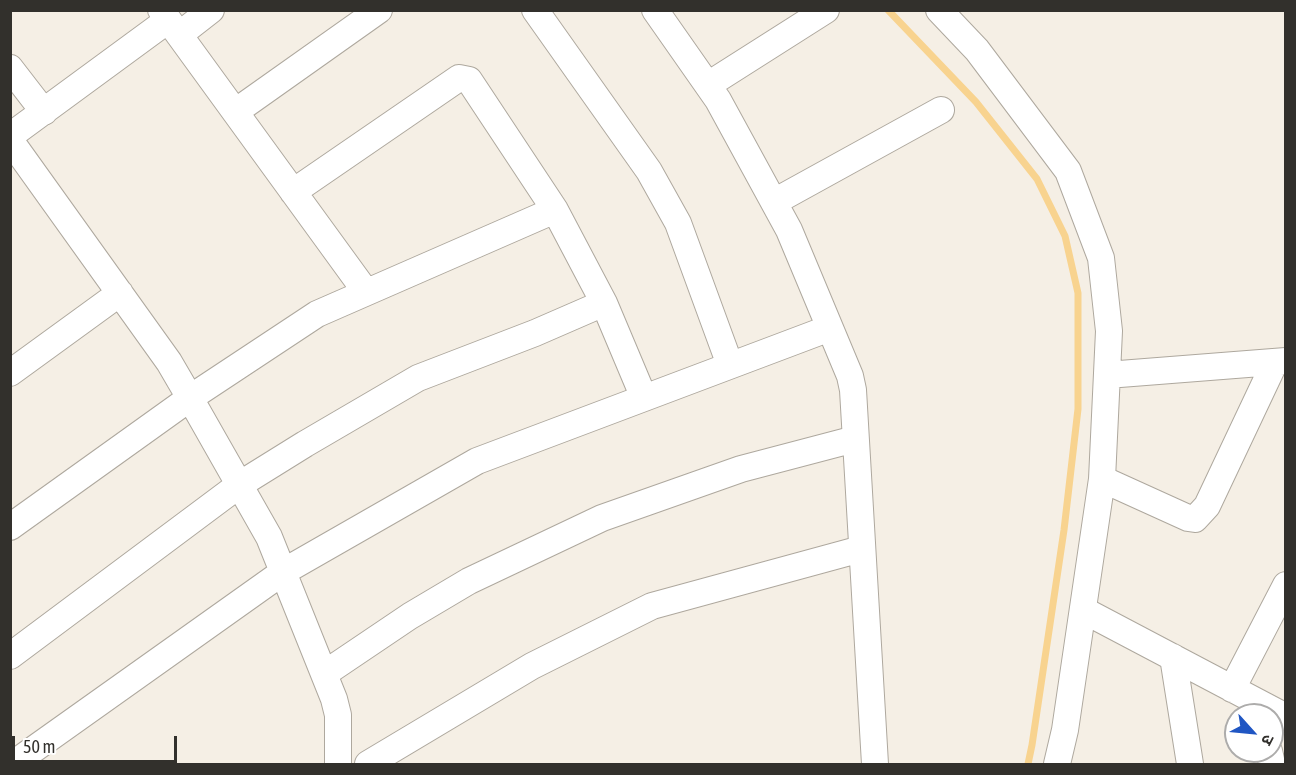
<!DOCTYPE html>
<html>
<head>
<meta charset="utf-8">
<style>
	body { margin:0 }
	#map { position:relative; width:1296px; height:775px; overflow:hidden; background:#f5efe5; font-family:"Asap Condensed","Noto Sans Devanagari",sans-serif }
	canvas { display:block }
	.frame { position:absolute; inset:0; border:12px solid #32302c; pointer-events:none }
	.north { position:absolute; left:1224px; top:703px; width:60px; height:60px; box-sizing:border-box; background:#fff; border:2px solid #adacab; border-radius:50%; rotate:117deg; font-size:16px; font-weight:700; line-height:24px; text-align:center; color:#32302c }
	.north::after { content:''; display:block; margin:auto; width:21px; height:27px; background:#2056c3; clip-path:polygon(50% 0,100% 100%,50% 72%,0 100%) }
	.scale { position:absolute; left:12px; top:736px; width:165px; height:27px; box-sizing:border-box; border:3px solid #32302c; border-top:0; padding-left:8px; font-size:18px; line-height:21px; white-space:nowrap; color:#32302c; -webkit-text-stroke:4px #fff; paint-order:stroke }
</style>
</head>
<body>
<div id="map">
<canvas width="1296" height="775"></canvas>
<div class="frame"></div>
<div class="north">उ</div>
<div class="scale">50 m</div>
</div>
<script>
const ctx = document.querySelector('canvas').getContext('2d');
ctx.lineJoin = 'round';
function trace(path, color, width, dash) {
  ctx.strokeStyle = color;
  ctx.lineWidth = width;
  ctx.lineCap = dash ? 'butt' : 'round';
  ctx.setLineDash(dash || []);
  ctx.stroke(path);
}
const stream = new Path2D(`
	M888,10L976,102L1037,179L1065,236L1078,293V409L1064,530L1032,745L1028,764`);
const minor = new Path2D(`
	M161,10L366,292
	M535,10L649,171L678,223L730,365
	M655,10L718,100L789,230L850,376L853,390L875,764
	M939,10L977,50L1068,171L1101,258L1109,331L1102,479L1065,730L1057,764
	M179,35L211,10
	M10,68L44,112
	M708,85L826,10
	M235,112L379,10
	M10,136L168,20
	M10,140L169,362L190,398L269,537L334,699L338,715V764
	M293,192L459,78L469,80L555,210L604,303L644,398
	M774,202L941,110
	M10,373L120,293
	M1107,375L1286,361
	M1102,479L1188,518L1195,519L1207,506L1275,362
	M10,527L190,398L317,314L555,210
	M1083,610L1286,717
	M10,656L239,485L305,444L418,378L535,333L604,303
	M1173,657L1190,764
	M324,674L410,616L469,581L602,518L741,469L855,439
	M1232,689L1286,585
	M1269,751L1272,764
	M13,764L283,572L477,461L830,328
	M368,764L532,666L652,606L861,549`);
trace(stream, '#f8d38f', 7);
trace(minor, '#aea89e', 28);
trace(minor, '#fff', 26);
</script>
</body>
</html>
